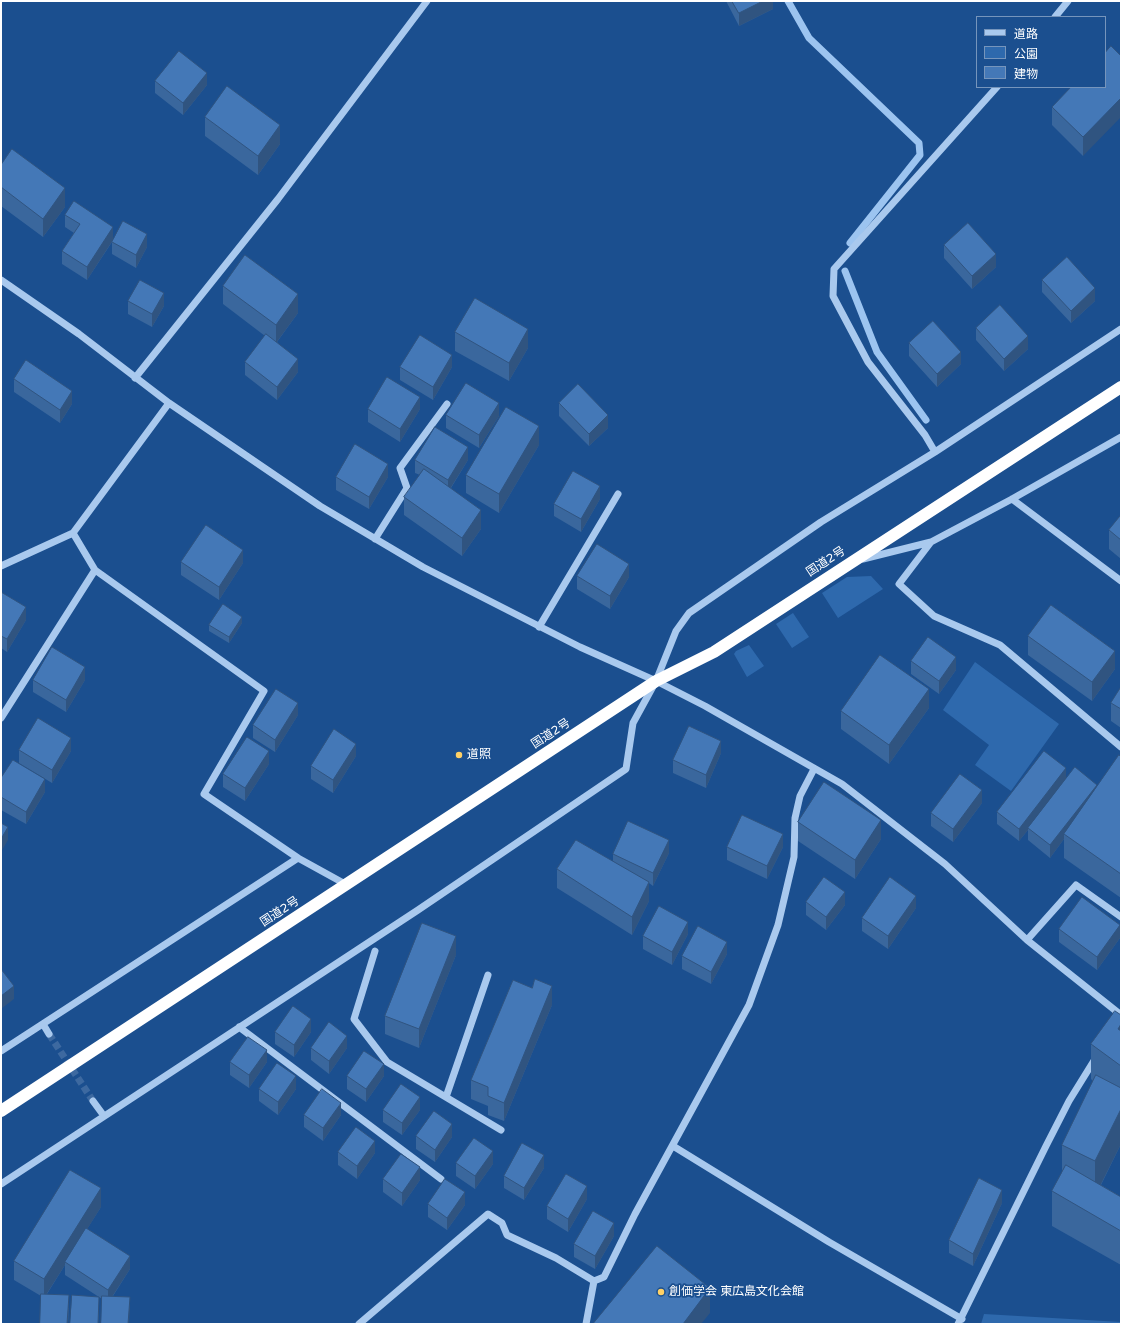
<!DOCTYPE html>
<html>
<head>
<meta charset="utf-8">
<style>
	body { margin:0 }
	#map { position:relative; width:1122px; height:1325px; overflow:hidden; background:#1b4f8f; font-family:"Varela Round","Noto Sans JP",sans-serif }
	canvas { display:block }
	.frame { position:absolute; inset:0; border:2px solid #fff; pointer-events:none }
	.legend { position:absolute; left:976px; top:16px; width:130px; height:72px; box-sizing:border-box; background:#1b4f8f; border:1px solid #7695bc; margin:0; padding:5px 7px; list-style:none; font-size:12px; color:#fff }
	.legend li { display:flex; align-items:center; gap:8px; height:20px }
	.legend b { width:20px; border:1px solid #7695bc }
</style>
</head>
<body>
<div id="map">
<canvas width="1122" height="1325"></canvas>
<div class="frame"></div>
<ul class="legend">
<li><b style="height:5px;background:#a9c9ee"></b>道路</li>
<li><b style="height:11px;background:#2e69ad"></b>公園</li>
<li><b style="height:11px;background:#4478b7"></b>建物</li>
</ul>
</div>
<script>
const ctx = document.querySelector('canvas').getContext('2d');
ctx.lineJoin = 'round';
function paint(path, color) {
  ctx.fillStyle = color;
  ctx.fill(path, 'evenodd');
}
function trace(path, color, width, dash) {
  ctx.strokeStyle = color;
  ctx.lineWidth = width;
  ctx.lineCap = dash ? 'butt' : 'round';
  ctx.setLineDash(dash || []);
  ctx.stroke(path);
}
function label(font, color, halo, rows, align = 'center') {
  ctx.font = font + ' "Varela Round","Noto Sans JP",sans-serif';
  ctx.lineWidth = 3.5;
  ctx.setLineDash([]);
  ctx.textBaseline = 'middle';
  ctx.strokeStyle = halo;
  ctx.fillStyle = color;
  for (const [text, x, y, turn = 0] of rows) {
    ctx.save();
    ctx.translate(x, y);
    ctx.rotate((+turn || 0) * Math.PI / 180);
    ctx.textAlign = isNaN(turn) ? turn : align;
    if (halo) ctx.strokeText(text, 0, 0);
    ctx.fillText(text, 0, 0);
    ctx.restore();
  }
}
const green = new Path2D(`
	M871,576L883,589L838,618L822,593L847,577Z
	M793,613L809,637L792,648L776,624Z
	M749,645L764,666L747,677L734,654L736,651Z
	M975,662L1059,724L1011,791L975,765L989,745L943,710Z
	M984,1314L1121,1322V1324H981Z`);
const stream = new Path2D(`
	M788,1L809,38L919,143L920,155L850,243
	M845,271L877,352L926,420`);
const minorTunnel = new Path2D(`
	M49,1034L93,1101`);
const minor = new Path2D(`
	M1055,17L1068,1
	M1,280L79,334L169,403L320,506L423,567L580,647L656,681L705,706L842,784L945,864L1027,940L1121,1015
	M135,378L278,199L427,1
	M935,452L925,435L868,362L833,296L834,269L997,87
	M1012,499L1121,581
	M375,539L407,488L400,468L447,404
	M931,542L899,584L934,616L1000,645L1121,747
	M863,559L931,542L1012,499L1121,437
	M1,566L73,533L169,403
	M95,570L264,691L204,794L298,858
	M539,627L618,494
	M1,718L95,570L73,533
	M1027,940L1076,885L1121,917
	M375,951L354,1019L387,1062L501,1130
	M43,1024L49,1034
	M239,1027L441,1179
	M1,1051L298,858L347,885
	M446,1097L488,975
	M93,1101L104,1116
	M673,1146L829,1242L962,1319
	M1,1184L418,910L626,769L633,723L656,681L676,631L689,613L821,522L935,452L1121,329
	M359,1324L488,1214L502,1223L507,1235L556,1258L594,1281L604,1277L635,1214L749,1005L778,925L794,857L795,818L800,796L814,769
	M586,1324L594,1281
	M958,1324L1046,1146L1069,1101L1095,1059`);
const highway = new Path2D(`
	M1,1111L656,681L714,652L1121,387`);
const wall = new Path2D(`
	M726,1H773V9L739,26Z
	M155,81L207,85L183,115L155,93Z
	M1105,87L1083,156L1052,125V107Z
	M205,117L280,144L258,175L205,136Z
	M1,165L65,207L43,237L1,206Z
	M65,215L113,239L147,247L136,268L112,254V242L87,280L62,264V251L74,233L65,227Z
	M944,245L996,267L972,289L944,258Z
	M1042,280L1095,301L1071,323L1042,292Z
	M223,286L298,313L277,342L298,372L277,400L245,375V362L265,336L223,304Z
	M128,301L164,306L152,327L128,314Z
	M976,328L1028,349L1004,371L976,340Z
	M455,332L528,348L509,381L455,351Z
	M909,343L961,364L937,387L909,356Z
	M400,367H452L433,400L400,380Z
	M14,379L72,404L60,423L14,392Z
	M559,403L608,428L589,446L559,416Z
	M368,409H420L400,442L368,422Z
	M446,415L499,416L479,448L446,428Z
	M539,445L499,513L466,493V475Z
	M415,460H468L451,488L481,529L462,556L404,515V497L420,475L415,473Z
	M336,477H388L369,509L336,490Z
	M600,499L581,532L554,516V504Z
	M1121,515V559L1109,549V530Z
	M181,562L243,563L219,600L181,575Z
	M577,576L629,577L610,609L577,589Z
	M1,592L26,620L7,652L1,648Z
	M242,623L229,643L209,631V625Z
	M1028,636L1115,669L1092,701L1028,655Z
	M911,661L956,670L939,694L911,674Z
	M33,680H85L66,712L33,692Z
	M1121,687V728L1111,721V703Z
	M929,708L889,764L841,729V711Z
	M298,715L275,752L253,738V725Z
	M19,750L71,751L52,783L19,763Z
	M721,753L706,788L673,773V760Z
	M356,756L333,793L311,779V766Z
	M1121,757V898L1064,858V839L1050,858L1028,840V830L1019,841L997,824V812L1066,779L1097,787Z
	M269,764L245,801L223,787V774Z
	M1,778L45,792L26,824L1,810Z
	M982,803L953,842L931,826V813Z
	M798,822L881,839L855,879L798,841Z
	M727,847H783L767,879L727,860Z
	M669,853L653,886L649,883V901L632,935L557,888V869L613,861V854Z
	M806,902L845,905L826,930L806,915Z
	M916,908L888,949L862,931V918Z
	M1059,929L1120,938L1097,970L1059,942Z
	M688,934L672,965L643,949V936Z
	M727,954L711,984L682,969V956Z
	M456,955L419,1048L385,1034V1016Z
	M552,1005L504,1121L488,1115V1106L471,1099V1080Z
	M1121,1015V1144L1101,1185L1121,1197V1265L1052,1226V1191L1062,1173V1145L1093,1081L1091,1079V1044Z
	M275,1032H311L294,1057L275,1044Z
	M311,1048H347L329,1074L311,1060Z
	M230,1062H267L249,1088L230,1075Z
	M347,1076H384L366,1102L347,1089Z
	M259,1089H296L278,1115L259,1101Z
	M383,1110H420L402,1135L383,1122Z
	M304,1115H341L323,1141L304,1127Z
	M416,1136L452,1137L435,1162L416,1149Z
	M338,1152L375,1153L357,1179L338,1165Z
	M456,1163L493,1164L475,1189L456,1176Z
	M544,1168L524,1200L504,1188V1176Z
	M383,1179L420,1180L402,1206L383,1192Z
	M587,1199L568,1232L547,1219V1206Z
	M1002,1203L973,1266L949,1253V1240Z
	M428,1204L465,1205L447,1230L428,1217Z
	M101,1207L87,1229L130,1269L113,1296L130,1309L102,1299L99,1297L98,1324H70L99,1297L65,1275V1265L47,1294L69,1308L68,1324H40L41,1296L14,1280V1261Z
	M614,1236L595,1269L574,1257V1244Z`);
const shadedWall = new Path2D(`
	M763,1H773V9L739,26V13Z
	M207,73V85L183,115V103Z
	M1121,98V117L1083,156V137Z
	M280,125V144L258,175V156Z
	M65,188V207L43,237V219Z
	M113,227V240L87,280V267Z
	M147,234V247L136,268V255Z
	M996,254V267L972,289V276Z
	M1095,288V301L1071,323V311Z
	M164,293V306L152,327V314Z
	M298,294V313L276,343V325Z
	M528,329V348L509,381V363Z
	M1028,336V349L1004,371V359Z
	M961,352V364L937,387V374Z
	M452,355V367L433,400V387Z
	M298,359V372L277,400V387Z
	M72,391V404L60,423V410Z
	M420,397V409L400,442V429Z
	M499,403V416L479,448V435Z
	M608,415V428L589,446V434Z
	M539,426V445L499,513V494Z
	M468,447V460L448,492V480Z
	M388,464V477L369,509V497Z
	M600,486V499L581,532V519Z
	M481,510V529L462,556V538Z
	M243,550V563L219,600V587Z
	M629,564V577L610,609V596Z
	M26,607V620L7,652V639Z
	M242,617V623L229,643V637Z
	M1115,651V669L1092,701V682Z
	M956,657V670L939,694V681Z
	M85,667V680L66,712V700Z
	M929,689V708L889,764V745Z
	M298,703V715L275,752V740Z
	M71,738V751L52,783V770Z
	M721,741V753L706,788V775Z
	M356,744V756L333,793V780Z
	M269,751V764L245,801V788Z
	M1066,768V781L1028,828V830L1019,841V829Z
	M45,779V792L26,824V812Z
	M1097,785V797L1064,834V839L1050,858V845Z
	M982,790V803L953,842V829Z
	M881,820V839L855,879V860Z
	M8,827V840L1,852V839Z
	M783,834V847L767,879V866Z
	M669,840V853L653,886V873Z
	M649,882V901L632,935V917Z
	M845,892V905L826,930V917Z
	M916,896V908L888,949V936Z
	M688,922V934L672,965V952Z
	M1120,925V938L1097,970V957Z
	M456,936V955L419,1048V1029Z
	M727,942V954L711,984V972Z
	M14,986V999L1,1009V996Z
	M552,986V1005L504,1121V1103Z
	M311,1019V1032L294,1057V1045Z
	M1121,1024V1058L1118,1029Z
	M347,1036V1048L329,1074V1061Z
	M267,1050V1062L249,1088V1075Z
	M384,1064V1076L366,1102V1089Z
	M296,1076V1089L278,1115V1102Z
	M420,1097V1110L402,1135V1123Z
	M341,1103V1115L323,1141V1128Z
	M1121,1109V1144L1095,1196V1161Z
	M452,1124V1137L435,1162V1150Z
	M375,1141V1153L357,1179V1166Z
	M493,1151V1164L475,1189V1176Z
	M544,1155V1168L524,1200V1188Z
	M420,1167V1180L402,1206V1193Z
	M587,1186V1199L568,1232V1219Z
	M101,1188V1207L66,1263L65,1262V1265L44,1298V1279Z
	M1002,1190V1203L973,1266V1254Z
	M465,1192V1205L447,1230V1218Z
	M614,1223V1236L595,1269V1256Z
	M130,1256V1269L108,1303V1290Z
	M710,1288V1313L701,1324H683Z
	M69,1295L68,1324H67Z
	M130,1297V1309L129,1324H128Z`);
const building = new Path2D(`
	M732,1H763L739,13Z
	M1111,46L1121,56V98L1083,137L1052,107L1071,87H1105V53Z
	M179,51L207,73L183,103L155,81Z
	M227,86L280,125L258,156L205,117Z
	M12,149L65,188L43,219L1,187V165Z
	M74,201L113,227L87,267L62,251L80,224L65,215Z
	M123,221L147,234L136,255L112,242Z
	M968,223L996,254L972,276L944,245Z
	M245,255L298,294L276,325L223,286Z
	M1067,257L1095,288L1071,311L1042,280Z
	M140,280L164,293L152,314L128,301Z
	M475,298L528,329L509,363L455,332Z
	M1000,305L1028,336L1004,359L976,328Z
	M933,321L961,352L937,374L909,343Z
	M266,334L298,359L277,387L245,362Z
	M420,335L452,355L433,387L400,367Z
	M26,360L72,391L60,410L14,379Z
	M387,377L420,397L400,429L368,409Z
	M466,383L499,403L479,435L446,415Z
	M578,384L608,415L589,434L559,403Z
	M506,407L539,426L499,494L466,475Z
	M435,427L468,447L448,480L415,460Z
	M355,444L388,464L369,497L336,477Z
	M424,469L481,510L462,538L404,497Z
	M573,471L600,486L581,519L554,504Z
	M1121,515V540L1109,530Z
	M206,525L243,550L219,587L181,562Z
	M597,544L629,564L610,596L577,576Z
	M1,592L26,607L7,639L1,636Z
	M223,604L242,617L229,637L209,625Z
	M1051,605L1115,651L1092,682L1028,636Z
	M928,637L956,657L939,681L911,661Z
	M52,647L85,667L66,700L33,680Z
	M880,655L929,689L889,745L841,711Z
	M1121,687V709L1111,703Z
	M276,689L298,703L275,740L253,725Z
	M38,718L71,738L52,770L19,750Z
	M689,726L721,741L706,775L673,760Z
	M334,729L356,744L333,780L311,766Z
	M247,737L269,751L245,788L223,774Z
	M1044,751L1066,768L1019,829L997,812Z
	M1119,755L1121,757V874L1064,834Z
	M13,760L45,779L26,812L1,797V778Z
	M1075,767L1097,785L1050,845L1028,828Z
	M960,774L982,790L953,829L931,813Z
	M824,782L881,820L855,860L798,822Z
	M742,815L783,834L767,866L727,847Z
	M628,821L669,840L653,873L613,854Z
	M1,823L8,827L1,839Z
	M576,840L649,882L632,917L557,869Z
	M824,877L845,892L826,917L806,902Z
	M890,877L916,896L888,936L862,918Z
	M1082,897L1120,925L1097,957L1059,929Z
	M659,906L688,922L672,952L643,936Z
	M422,923L456,936L419,1029L385,1016Z
	M698,926L727,942L711,972L682,956Z
	M1,969L14,986L1,996Z
	M535,979L552,986L504,1103L488,1096V1087L471,1080L513,980L532,988Z
	M293,1006L311,1019L294,1045L275,1032Z
	M1115,1011L1121,1015V1024L1118,1029L1121,1031V1066L1091,1044Z
	M329,1022L347,1036L329,1061L311,1048Z
	M248,1037L267,1050L249,1075L230,1062Z
	M364,1051L384,1064L366,1089L347,1076Z
	M277,1063L296,1076L278,1102L259,1089Z
	M1096,1075L1121,1088V1109L1095,1161L1062,1145Z
	M401,1084L420,1097L402,1123L383,1110Z
	M322,1089L341,1103L323,1128L304,1115Z
	M434,1111L452,1124L435,1150L416,1136Z
	M356,1127L375,1141L357,1166L338,1152Z
	M474,1138L493,1151L475,1176L456,1163Z
	M522,1143L544,1155L524,1188L504,1176Z
	M401,1154L420,1167L402,1193L383,1179Z
	M1066,1165L1121,1197V1231L1052,1191Z
	M70,1170L101,1188L44,1279L14,1261Z
	M566,1174L587,1186L568,1219L547,1206Z
	M979,1178L1002,1190L973,1254L949,1240Z
	M445,1179L465,1192L447,1218L428,1204Z
	M593,1211L614,1223L595,1256L574,1244Z
	M86,1228L130,1256L108,1290L65,1262Z
	M657,1246L710,1288L683,1324H593Z
	M41,1294L69,1295L67,1324H40Z
	M72,1295L99,1297L98,1324H70Z
	M102,1296L130,1297L128,1324H101Z`);
const markers = [
	[459,755,4,"#ffd166"],
	[661,1292,4,"#ffd166"]
];
const streetNames = [
	["国道2号",826,562,-33],
	["国道2号",551,734,-33],
	["国道2号",280,912,-33]
];
const poiNames = [
	["道照",467,755],
	["創価学会 東広島文化会館",669,1292]
];
paint(green, '#2e69ad');
trace(stream, '#9cc4f0', 7);
trace(minorTunnel, '#3d69a0', 7, [7, 3.5]);
trace(minor, '#a9c9ee', 7);
trace(highway, '#fff', 12);
paint(wall, '#3a679d');
paint(shadedWall, '#305480');
paint(building, '#4478b7');
trace(building, '#305480', 1);
for (const [x, y, r, color] of markers) {
  const dot = new Path2D();
  dot.arc(x, y, r, 0, 2 * Math.PI);
  ctx.fillStyle = color;
  ctx.fill(dot);
  trace(dot, '#1b4f8f', 1.5);
}
label('12px', '#fff', '#1b4f8f', streetNames);
label('12px', '#fff', '#1b4f8f', poiNames, 'left');
</script>
</body>
</html>
